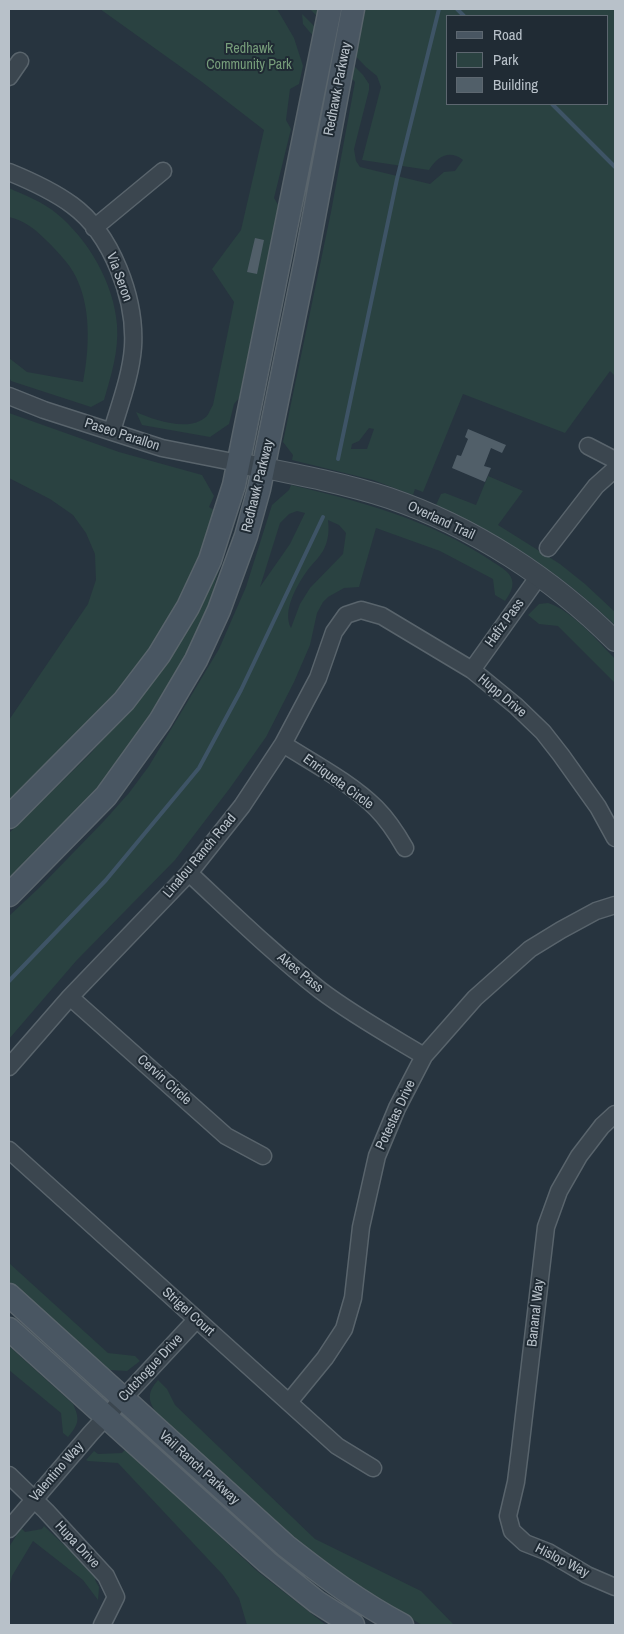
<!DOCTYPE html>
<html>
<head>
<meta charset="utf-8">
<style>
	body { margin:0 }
	#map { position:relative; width:624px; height:1634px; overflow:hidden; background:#27343f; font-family:"Archivo Narrow",sans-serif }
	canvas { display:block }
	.frame { position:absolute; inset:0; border:10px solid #b8c1c9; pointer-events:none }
	.legend { position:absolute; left:446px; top:15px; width:162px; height:90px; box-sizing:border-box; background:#202b34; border:1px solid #5d6770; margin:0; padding:6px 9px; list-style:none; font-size:15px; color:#b8c1c9 }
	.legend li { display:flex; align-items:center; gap:10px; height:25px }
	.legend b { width:25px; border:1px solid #5d6770 }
</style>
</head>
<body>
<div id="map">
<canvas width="624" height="1634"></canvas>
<div class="frame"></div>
<ul class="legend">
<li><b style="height:6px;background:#495662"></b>Road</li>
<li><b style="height:14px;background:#2a4241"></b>Park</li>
<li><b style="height:14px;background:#515f69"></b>Building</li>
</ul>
</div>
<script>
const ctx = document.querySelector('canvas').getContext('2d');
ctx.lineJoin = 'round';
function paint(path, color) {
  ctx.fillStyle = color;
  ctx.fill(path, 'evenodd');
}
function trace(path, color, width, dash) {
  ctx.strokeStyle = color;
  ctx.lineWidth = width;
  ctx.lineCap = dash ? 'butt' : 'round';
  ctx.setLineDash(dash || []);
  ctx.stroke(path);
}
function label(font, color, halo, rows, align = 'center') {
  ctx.font = font + ' "Archivo Narrow",sans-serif';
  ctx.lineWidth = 4;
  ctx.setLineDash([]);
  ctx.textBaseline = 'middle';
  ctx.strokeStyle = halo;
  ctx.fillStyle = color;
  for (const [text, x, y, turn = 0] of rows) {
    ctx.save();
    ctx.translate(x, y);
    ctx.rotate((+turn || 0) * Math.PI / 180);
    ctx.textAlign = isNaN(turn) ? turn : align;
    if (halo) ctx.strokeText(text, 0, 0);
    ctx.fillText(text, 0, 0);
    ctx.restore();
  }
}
const green = new Path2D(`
	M100,9H277L294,38L303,66L299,84L290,89L286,120L291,129L274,198L280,208L239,398L234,404L229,424L210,437L142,425L136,412C154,420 190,433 207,416C209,413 211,408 213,405L234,302L212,269L241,230L264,130L202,82Z
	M310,9H615V376L610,371L565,433L463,394L423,492L415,489L413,495L373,480L292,460L293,455L283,442L331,212L355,82L308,30L303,24L302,14L363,75L369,84V90L354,149L356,161L360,167L430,184L444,172L455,171L463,160C449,149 437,157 429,170L362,160L381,87L377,76L366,67ZM448,16H608V104H448ZM369,428L374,429L367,449H351L352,444L359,441Z
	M9,188C24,195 43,202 56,213C88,239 114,283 117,325C119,351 111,376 104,400L91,407L11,381L9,377V358L27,372L83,382C89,352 91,313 79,284C73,267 59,253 47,241C36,230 24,220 9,217Z
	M9,413L119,452L202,475L214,496L209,507L214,510C202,561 176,607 148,651C135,672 121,695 104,713C73,743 38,769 9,801V720L88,604L96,580L95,554L86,533L73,515L50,499L9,478Z
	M488,476L523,491L498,525L560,564L585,584L615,612V625C560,573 505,537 436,505L441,494L445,493L476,505Z
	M291,485C360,501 430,520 490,560C497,565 510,571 512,580C514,588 509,595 505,601L495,595L493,579L440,551L376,528L359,587L344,588L328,597L323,602L317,613L310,645L294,682L266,737L230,788L175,860L76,961L9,1039V916L40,887L104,821L129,793L149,766L219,649L246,587L272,505L289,490ZM297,511L305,513L290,544L260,587L280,523L289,514ZM328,520L339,525L346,533L343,554L310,588L300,604L291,628C282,611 297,585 307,571C312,564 320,557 324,549C329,539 329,529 328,520Z
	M241,496L242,497L215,583L211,602L184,665L118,767L9,884V833L90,754L128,711Z
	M548,603C570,609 600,643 615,659V683L558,626L539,624L528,615L539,604Z
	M9,1263L108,1353L135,1356L140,1361L127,1371L110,1370L104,1366L9,1282Z
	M9,1346L73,1404C80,1419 79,1424 68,1437L63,1433L61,1413L9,1370Z
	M158,1380L167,1389L175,1405L315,1539L421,1591L454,1625H422L377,1598L307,1550L272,1520L156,1412C147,1399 148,1392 158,1380Z
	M126,1449L257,1571L326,1625H247L239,1598L223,1575L118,1463L88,1461L86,1460L94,1451L98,1454L122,1453Z
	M44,1526L97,1576L95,1580L99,1587L98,1600L83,1580L33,1541L12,1576L9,1588V1547L21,1528L25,1532L42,1529Z`);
const stream = new Path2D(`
	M457,9L464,16
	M552,104L615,167
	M338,459L397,179L439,9
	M9,981L106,880L199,768L241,690L323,517`);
const building = new Path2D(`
	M255,238L264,240L257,274L247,272Z
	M468,429L506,445L502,453L491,448L484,466L491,468L485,482L452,468L457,455L461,456L468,439L465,437Z`);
const minor = new Path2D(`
	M9,77L20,61
	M9,172C31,181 53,191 72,205C112,234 136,299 133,347C131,375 120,404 112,431
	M94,228L163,171
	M9,396L44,410L162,448L238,463
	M588,446L615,460
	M548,548L596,486L615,469
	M472,670L539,576
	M283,744C313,763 351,783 376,808C388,820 397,834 405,848
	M189,873C232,913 274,954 320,990C353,1015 389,1035 424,1056
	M70,997L226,1136L263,1156
	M9,1067L70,997L189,873L242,806L283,744L318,678L334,632L346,615L361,610L382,616L472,670L516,706L543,732L561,755L598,807L615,838
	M615,1114L602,1126L579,1156L559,1191L546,1227L520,1450L516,1482L508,1516L512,1531L525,1543L548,1552L587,1575L615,1587
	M9,1150L337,1446L373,1468
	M289,1402L325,1358L344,1329L353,1298L361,1227L377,1156L397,1108L424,1056L475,998L530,949L561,930L596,911L615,905
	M9,1475L46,1511L106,1576L116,1597L102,1625
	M9,1529L91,1433L196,1320`);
const tertiary = new Path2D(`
	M238,463C289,473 340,482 389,498C474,527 552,578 615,641`);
const secondary = new Path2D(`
	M9,817L124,701L159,655L188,607L210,560L234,485L330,9
	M9,895L106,796L160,721L196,660L219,610L246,536L259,489L306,259L353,9
	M9,1295L286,1546C323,1575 360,1603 402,1625
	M9,1329L267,1562L317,1602L353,1625`);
const parkNames = [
	["Redhawk",249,49],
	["Community Park",249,65]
];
const streetNames = [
	["Redhawk Parkway",338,89,-79],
	["Via Seron",119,277,70],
	["Paseo Parallon",122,435,18],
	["Redhawk Parkway",258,486,-76],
	["Overland Trail",441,521,25],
	["Hafiz Pass",505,623,-54],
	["Hupp Drive",502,696,40],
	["Enriqueta Circle",338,782,36],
	["Linalou Ranch Road",200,856,-50],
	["Akes Pass",300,973,39],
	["Cervin Circle",164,1080,42],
	["Potestas Drive",396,1115,-65],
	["Strigel Court",188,1312,42],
	["Bananal Way",536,1313,-84],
	["Cutchogue Drive",151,1368,-47],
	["Vail Ranch Parkway",199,1468,42],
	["Valentino Way",57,1472,-49],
	["Hupa Drive",77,1545,47],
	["Hislop Way",562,1561,27]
];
paint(green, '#2a4241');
trace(stream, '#3e5466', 4);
paint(building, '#515f69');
trace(minor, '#59646c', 19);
trace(tertiary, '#59646c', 22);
trace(secondary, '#59646c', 25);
trace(minor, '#3b464f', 16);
trace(tertiary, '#3b464f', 20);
trace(secondary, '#495662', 22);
label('14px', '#779e7b', '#202b34', parkNames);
label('14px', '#b8c1c9', '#202b34', streetNames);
</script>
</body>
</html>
